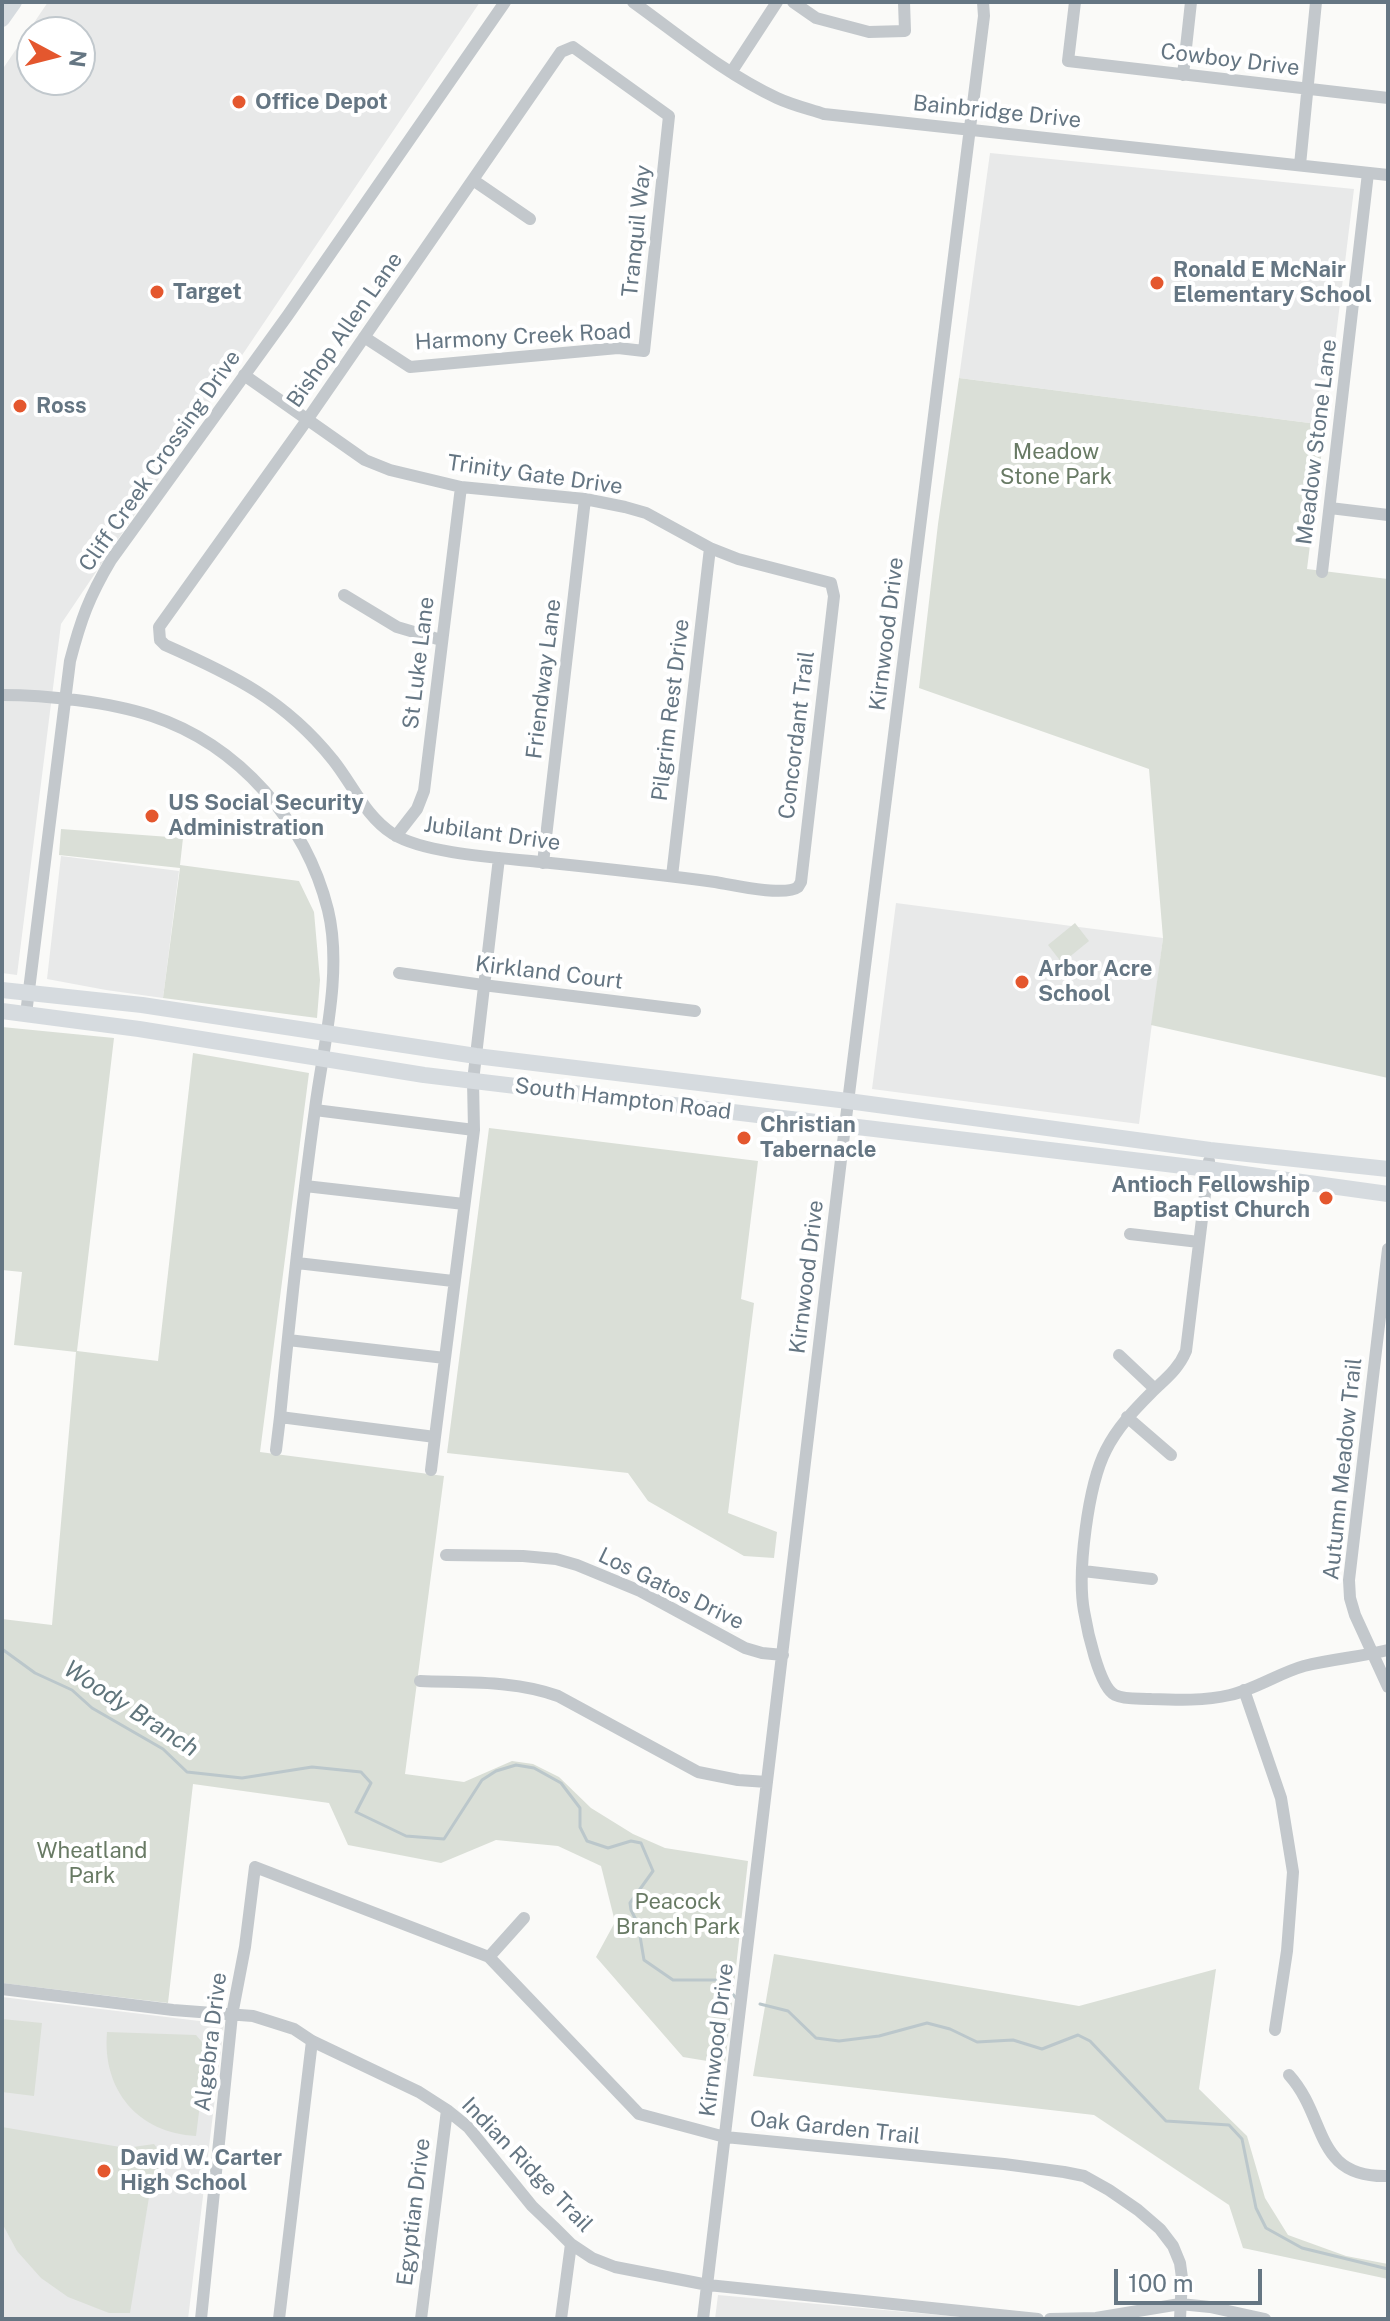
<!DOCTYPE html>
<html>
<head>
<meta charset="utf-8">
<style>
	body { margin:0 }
	#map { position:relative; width:1390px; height:2321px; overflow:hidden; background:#fafaf8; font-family:"Public Sans",sans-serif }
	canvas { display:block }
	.frame { position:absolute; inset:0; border:4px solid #657683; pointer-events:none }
	.north { position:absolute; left:16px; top:16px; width:80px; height:80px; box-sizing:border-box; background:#fff; border:2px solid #c1c8cd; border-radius:50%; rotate:97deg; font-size:22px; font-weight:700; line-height:32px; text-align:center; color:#657683 }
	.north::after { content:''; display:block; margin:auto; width:28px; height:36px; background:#e4572e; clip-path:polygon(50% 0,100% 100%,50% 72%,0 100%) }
	.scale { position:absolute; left:1114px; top:2269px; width:148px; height:36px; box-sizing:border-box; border:4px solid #657683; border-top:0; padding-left:10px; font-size:24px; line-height:28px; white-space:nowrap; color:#657683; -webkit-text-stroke:6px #fff; paint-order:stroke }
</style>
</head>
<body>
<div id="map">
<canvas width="1390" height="2321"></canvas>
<div class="frame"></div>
<div class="north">N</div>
<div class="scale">100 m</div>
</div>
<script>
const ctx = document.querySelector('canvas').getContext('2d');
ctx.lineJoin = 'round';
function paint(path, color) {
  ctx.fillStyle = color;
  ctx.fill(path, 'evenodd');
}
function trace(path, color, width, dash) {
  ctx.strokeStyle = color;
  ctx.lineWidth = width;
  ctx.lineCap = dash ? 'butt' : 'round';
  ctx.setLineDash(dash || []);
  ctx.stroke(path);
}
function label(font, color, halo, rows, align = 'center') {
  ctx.font = font + ' "Public Sans",sans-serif';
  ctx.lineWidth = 8;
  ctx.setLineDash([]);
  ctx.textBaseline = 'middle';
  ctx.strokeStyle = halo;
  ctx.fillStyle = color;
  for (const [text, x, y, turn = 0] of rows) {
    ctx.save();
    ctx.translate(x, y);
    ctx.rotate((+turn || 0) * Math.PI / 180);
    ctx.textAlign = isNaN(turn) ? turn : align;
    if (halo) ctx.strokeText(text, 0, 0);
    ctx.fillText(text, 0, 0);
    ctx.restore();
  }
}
const built = new Path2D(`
	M48,2H480L61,624L17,975L2,973V70ZM32,32H80V80H32Z
	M990,153L1354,189L1325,425L959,378Z
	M61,856L179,871L163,998L106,990L47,979Z
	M896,903L1163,938L1139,1124L872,1089Z
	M2,1997L224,2024L188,2319H2Z
	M718,2295L984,2319H715Z`);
const green = new Path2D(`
	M959,378L1325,425L1307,569L1388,579V1078L1151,1025L1163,938L1149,769L919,688L938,524Z
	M61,829L183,838L180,865L299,881L314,912L320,980L317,1018L163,998L180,868L59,855Z
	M1075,923L1089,941L1062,963L1048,945Z
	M2,1027L114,1038L77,1351L158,1361L193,1053L309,1073L260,1452L444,1476L405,1774L464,1782L512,1761L533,1764L559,1777L591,1808L633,1834L665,1848L748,1861L725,2064L683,2057L596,1957L615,1922L601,1866L558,1846L496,1840L441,1863L348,1845L329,1803L193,1784L168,2003L2,1983V1619L52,1625L76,1352L14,1345L22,1272L2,1270Z
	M489,1128L758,1161L741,1299L754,1303L728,1513L777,1532L774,1558L744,1556L648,1501L628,1473L447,1453Z
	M774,1954L1079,2006L1216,1969L1199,2089L1247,2136L1265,2198L1288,2235L1346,2256L1388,2264V2279L1243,2248L1229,2205L1094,2115L753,2076Z
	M2,2019L42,2023L34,2096L2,2092Z
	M107,2032L196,2035L207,2048L196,2136C138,2133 102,2090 107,2032Z
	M2,2127L126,2148L154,2144L165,2159L151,2185L130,2313H109L68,2297L41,2278L17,2251L2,2223Z`);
const stream = new Path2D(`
	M2,1649L35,1673L72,1690L92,1708L163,1749L187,1772L242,1778L312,1767L361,1772L371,1783L356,1812L406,1836L444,1839L482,1780L496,1771L516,1765L534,1768L561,1783L580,1808V1827L587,1841L608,1848L631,1841L641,1843L653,1871L630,1903L631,1910L638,1924L644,1960L673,1980H721L736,1998
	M760,2004L788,2011L816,2038L839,2041L879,2036L927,2023L950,2029L977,2042L1013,2040L1042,2049L1078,2035L1090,2041L1166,2121L1229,2125L1242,2139L1256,2208L1266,2228L1302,2248L1388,2269`);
const minor = new Path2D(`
	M633,2C679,35 725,74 777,98C792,105 809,109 824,114L1388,175
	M793,2L816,18L869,32L905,31L904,2
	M1075,2L1068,61L1388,98
	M732,71L777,2
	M1183,75L1191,2
	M1300,165L1316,2
	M473,180L530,219
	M244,375L365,460L390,470L461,487L585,499L625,507L646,513L710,548L738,559L831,583L834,596L801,882L798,887C785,897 733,885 715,882C657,874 599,868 541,862C502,858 425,854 393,834C365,816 353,785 333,760C285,700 233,675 165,645L160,640L159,627L307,420L561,52L573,47L669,116L644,351L618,348L410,367L364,337
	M1330,508L1388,515
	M1322,572L1368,173
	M344,595L397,627L441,640
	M2,695C46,695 110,702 152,716C239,745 306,822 328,910C343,972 323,1047 315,1109C301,1211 290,1314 280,1417L435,1437L474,1130L473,1081L499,858
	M396,836L417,809L424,791L461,487
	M543,863L585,499
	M672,876L710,548
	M399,973L483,985L695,1011
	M26,1014L70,661C81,619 89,597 111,560L288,315L505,2
	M315,1110L474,1130
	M1209,1161L1186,1351C1178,1370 1165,1379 1151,1393C1134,1410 1117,1428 1106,1450C1088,1485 1077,1572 1084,1611C1087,1629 1099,1687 1115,1695C1125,1700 1141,1698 1151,1699C1177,1700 1205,1701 1230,1695C1256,1689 1279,1673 1304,1666C1332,1659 1360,1657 1388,1650
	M305,1186L464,1204
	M1130,1234L1199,1242
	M1388,1249L1349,1580L1350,1598L1355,1615L1388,1687
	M297,1263L453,1281
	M288,1340L445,1358
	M1119,1355L1155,1389
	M1127,1417L1171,1455
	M276,1450L280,1417
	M431,1470L435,1437
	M446,1555L523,1556L556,1559L577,1565L640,1591L745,1648L762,1653L783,1655
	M1083,1571L1152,1579
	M420,1681C466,1683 514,1680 558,1696L698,1772L738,1780L767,1782
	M1244,1690L1281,1798L1293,1872L1287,1951L1275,2030
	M489,1957L524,1918
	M2,1989L173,2010L253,2016L294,2029L312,2041L419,2092L447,2110L468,2127L532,2206L554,2227L571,2244L592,2258L615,2267L708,2285L1038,2319
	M1289,2075C1328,2118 1313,2178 1388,2176
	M201,2319L232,2015L245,1947L255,1867L489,1957L639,2114L725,2137L1004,2164L1064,2172L1084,2176L1109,2190L1138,2210L1160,2229L1173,2246L1180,2263L1182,2278L1180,2319
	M279,2319L312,2041
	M421,2319L447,2110
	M561,2319L571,2244
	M703,2319L845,1126L984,16L983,2
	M1050,2319L1096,2318L1180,2304L1210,2307L1265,2319`);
const major = new Path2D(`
	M2,19L14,2
	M2,990L142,1005L476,1056L848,1101L1210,1150L1388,1169
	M2,1011L139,1029L424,1075L1208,1169L1388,1194`);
const markers = [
	[239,102,8,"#e4572e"],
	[1157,283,8,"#e4572e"],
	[157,292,8,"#e4572e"],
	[20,406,8,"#e4572e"],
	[152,816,8,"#e4572e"],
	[1022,982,8,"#e4572e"],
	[744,1138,8,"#e4572e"],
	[1326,1198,8,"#e4572e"],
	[104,2171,8,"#e4572e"]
];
const streetNames = [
	["Cowboy Drive",1230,60,7],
	["Bainbridge Drive",997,112,6],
	["Tranquil Way",637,231,-84],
	["Bishop Allen Lane",345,330,-55],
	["Harmony Creek Road",523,337,-3],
	["Meadow Stone Lane",1317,442,-83],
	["Cliff Creek Crossing Drive",160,461,-55],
	["Trinity Gate Drive",535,475,8],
	["Kirnwood Drive",887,634,-83],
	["St Luke Lane",419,663,-83],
	["Friendway Lane",544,679,-83],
	["Pilgrim Rest Drive",671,710,-83],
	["Concordant Trail",797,735,-83],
	["Jubilant Drive",492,834,8],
	["Kirkland Court",549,973,7],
	["South Hampton Road",623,1099,7],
	["Kirnwood Drive",807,1277,-83],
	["Autumn Meadow Trail",1343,1469,-84],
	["Los Gatos Drive",671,1589,26],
	["Kirnwood Drive",717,2040,-83],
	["Algebra Drive",211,2042,-83],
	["Oak Garden Trail",835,2128,6],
	["Indian Ridge Trail",527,2165,46],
	["Egyptian Drive",414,2212,-83]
];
const poiNames = [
	["Office Depot",255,102],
	["Ronald E McNair",1173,270],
	["Elementary School",1173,295],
	["Target",173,292],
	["Ross",36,406],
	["US Social Security",168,803],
	["Administration",168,828],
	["Arbor Acre",1038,969],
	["School",1038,994],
	["Christian",760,1125],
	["Tabernacle",760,1150],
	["Antioch Fellowship",1310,1185,"right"],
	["Baptist Church",1310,1210,"right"],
	["David W. Carter",120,2158],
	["High School",120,2183]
];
const parkNames = [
	["Meadow",1056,452],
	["Stone Park",1056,477],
	["Wheatland",92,1851],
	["Park",92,1876],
	["Peacock",678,1902],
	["Branch Park",678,1927]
];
const waterNames = [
	["Woody Branch",131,1709,33]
];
paint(built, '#e8e9e9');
paint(green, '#dadfd7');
trace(stream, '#bbc7cb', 3);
trace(minor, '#c3c8cc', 12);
trace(major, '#d6dbdf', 16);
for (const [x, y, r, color] of markers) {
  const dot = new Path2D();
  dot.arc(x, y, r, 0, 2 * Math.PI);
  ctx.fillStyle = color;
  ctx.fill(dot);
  trace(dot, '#fff', 3);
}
label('22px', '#657683', '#fff', streetNames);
label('bold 22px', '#657683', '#fff', poiNames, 'left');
label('22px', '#687a64', '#fff', parkNames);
label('italic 24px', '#60757c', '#fff', waterNames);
</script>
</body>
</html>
